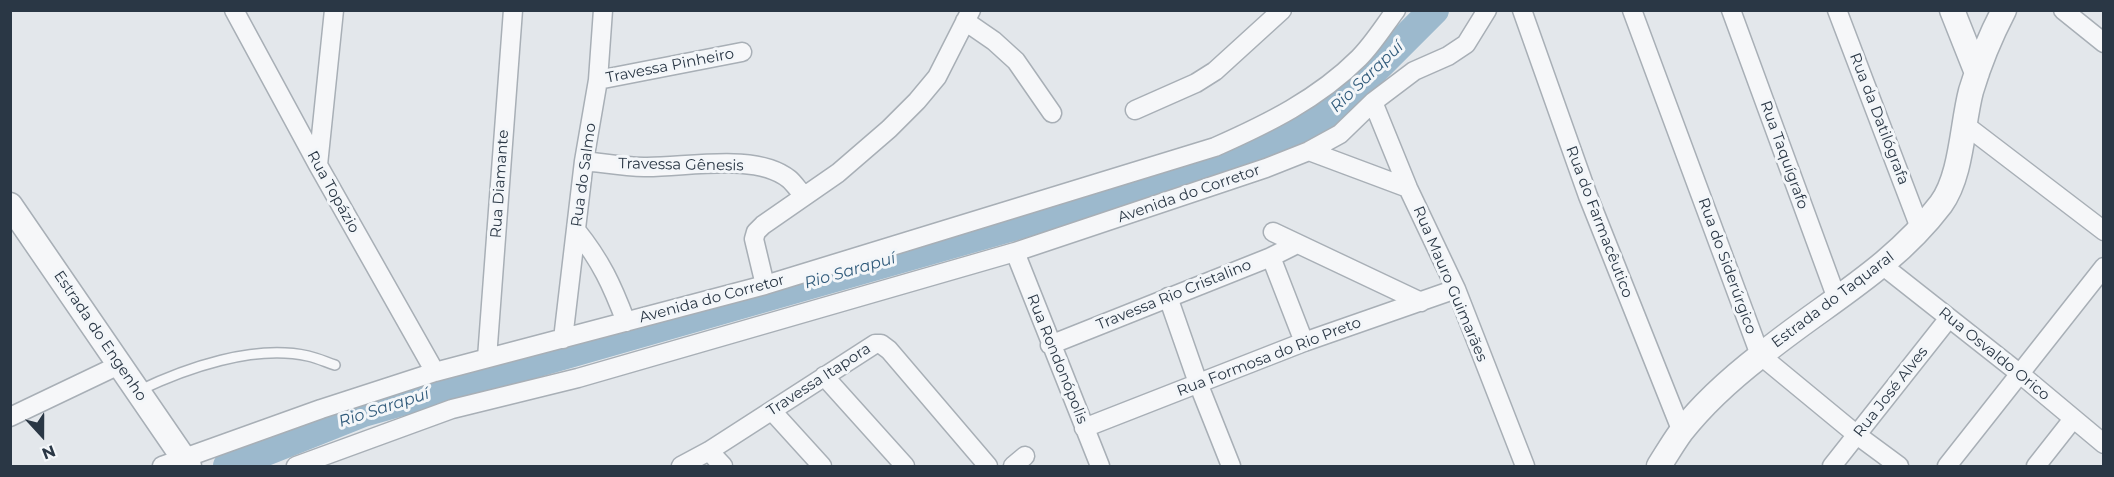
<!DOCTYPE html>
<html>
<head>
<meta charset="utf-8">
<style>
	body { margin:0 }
	#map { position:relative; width:2114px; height:477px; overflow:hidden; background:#e3e7eb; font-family:Montserrat,sans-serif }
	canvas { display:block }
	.frame { position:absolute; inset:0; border:12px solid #2a3745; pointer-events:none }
	.north { position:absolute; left:12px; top:405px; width:60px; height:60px; -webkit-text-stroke:4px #f3f6f9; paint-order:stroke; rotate:159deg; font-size:16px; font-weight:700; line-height:24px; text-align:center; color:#2a3745 }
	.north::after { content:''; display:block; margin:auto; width:21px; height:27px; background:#2a3745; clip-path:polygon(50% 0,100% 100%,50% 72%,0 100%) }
</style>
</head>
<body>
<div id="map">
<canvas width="2114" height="477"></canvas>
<div class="frame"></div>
<div class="north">N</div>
</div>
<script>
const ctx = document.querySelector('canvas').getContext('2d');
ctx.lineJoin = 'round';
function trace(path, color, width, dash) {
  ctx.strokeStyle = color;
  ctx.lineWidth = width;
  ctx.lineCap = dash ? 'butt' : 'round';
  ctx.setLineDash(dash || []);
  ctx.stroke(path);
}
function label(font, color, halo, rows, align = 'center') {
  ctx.font = font + ' Montserrat,sans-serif';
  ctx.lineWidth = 6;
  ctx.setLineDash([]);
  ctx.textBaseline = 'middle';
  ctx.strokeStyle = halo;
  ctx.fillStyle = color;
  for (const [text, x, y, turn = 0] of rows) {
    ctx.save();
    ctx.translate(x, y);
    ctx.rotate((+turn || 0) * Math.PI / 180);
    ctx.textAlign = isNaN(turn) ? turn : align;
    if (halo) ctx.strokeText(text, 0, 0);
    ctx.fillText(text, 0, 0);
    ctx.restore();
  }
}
const river = new Path2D(`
	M228,466L363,412L1163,183L1259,152L1331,113L1434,10`);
const service = new Path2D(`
	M138,391C186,368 254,344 308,356C317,358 326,362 335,365`);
const minor = new Path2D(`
	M234,10L318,165L435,372
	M1522,10L1588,196L1682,432
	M1632,10L1760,355L1857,435L1899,466
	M1731,10L1837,299
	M1837,10L1920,228
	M2063,10L2104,43
	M965,21L994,41L1016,61L1052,113
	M598,80L742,52
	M1373,102L1408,188L1456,289L1525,466
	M1135,110L1196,83L1215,71L1282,10
	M1964,124L2104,231
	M1309,151L1408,188
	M584,161C604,163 624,167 644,167C684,168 756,152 789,179C794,183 799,191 804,196
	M318,165L334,10
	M576,230C601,261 612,285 626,322
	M1273,232L1421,302
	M1015,252L1100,466
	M1271,257L1304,342
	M1882,265L2019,373L2104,444
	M765,285L754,239L756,232L763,225L838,173L889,129L917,101L937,77L971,10
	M1168,297L1198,383L1231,466
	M563,339L584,161L598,80L603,10
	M1050,345L1271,257L1297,244
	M487,358L513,10
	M824,376L905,466
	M772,411L822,466
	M10,417L119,365
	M1084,428L1304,342L1456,289
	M709,451L723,466
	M162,466L321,409L435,372L765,285L1215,147C1267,124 1318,99 1359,58C1373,44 1384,26 1396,10
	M296,466L452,409L578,378L1015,252L1266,168L1309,151L1340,134L1373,102L1414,71L1448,56L1466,44L1487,10
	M681,466L709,451L875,344H881L889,350L988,466
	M1013,466L1025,456
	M1832,466L1949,318
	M1947,466L2104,267
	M2036,466L2073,419`);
const tertiary = new Path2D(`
	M1952,10L1977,73
	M10,205L189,466
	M1659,466C1666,455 1673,443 1681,432C1702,405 1733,377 1760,356C1822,305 1891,270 1941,204C1962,175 1962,125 1971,91C1979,64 1991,35 2004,10`);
const streetNames = [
	["Travessa Pinheiro",670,66,-11],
	["Rua da Datilógrafa",1879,119,69],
	["Rua Taquígrafo",1784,155,70],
	["Travessa Gênesis",681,165,1],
	["Rua do Salmo",584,175,-82],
	["Rua Diamante",500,184,-86],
	["Rua Topázio",333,192,61],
	["Avenida do Corretor",1189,194,-19],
	["Rua do Farmacêutico",1599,222,69],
	["Rua do Siderúrgico",1727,266,70],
	["Rua Mauro Guimarães",1450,284,67],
	["Travessa Rio Cristalino",1174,295,-22],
	["Avenida do Corretor",712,299,-15],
	["Estrada do Taquaral",1833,300,-37],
	["Estrada do Engenho",100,336,56],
	["Rua Osvaldo Orico",1994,354,39],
	["Rua Formosa do Rio Preto",1269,357,-21],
	["Rua Rondonópolis",1057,359,68],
	["Travessa Itapora",819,380,-33],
	["Rua José Alves",1891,392,-52]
];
const waterNames = [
	["Rio Sarapuí",1367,77,-44],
	["Rio Sarapuí",850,271,-16],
	["Rio Sarapuí",384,408,-18]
];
trace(river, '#9cb9cd', 30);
trace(service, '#a8afb6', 12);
trace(minor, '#a8afb6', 21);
trace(tertiary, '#a8afb6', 27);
trace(service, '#f6f7f9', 9);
trace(minor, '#f6f7f9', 18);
trace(tertiary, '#f6f7f9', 24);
label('15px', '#2a3745', '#f3f6f9', streetNames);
label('italic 16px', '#315b7b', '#f3f6f9', waterNames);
</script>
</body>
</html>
